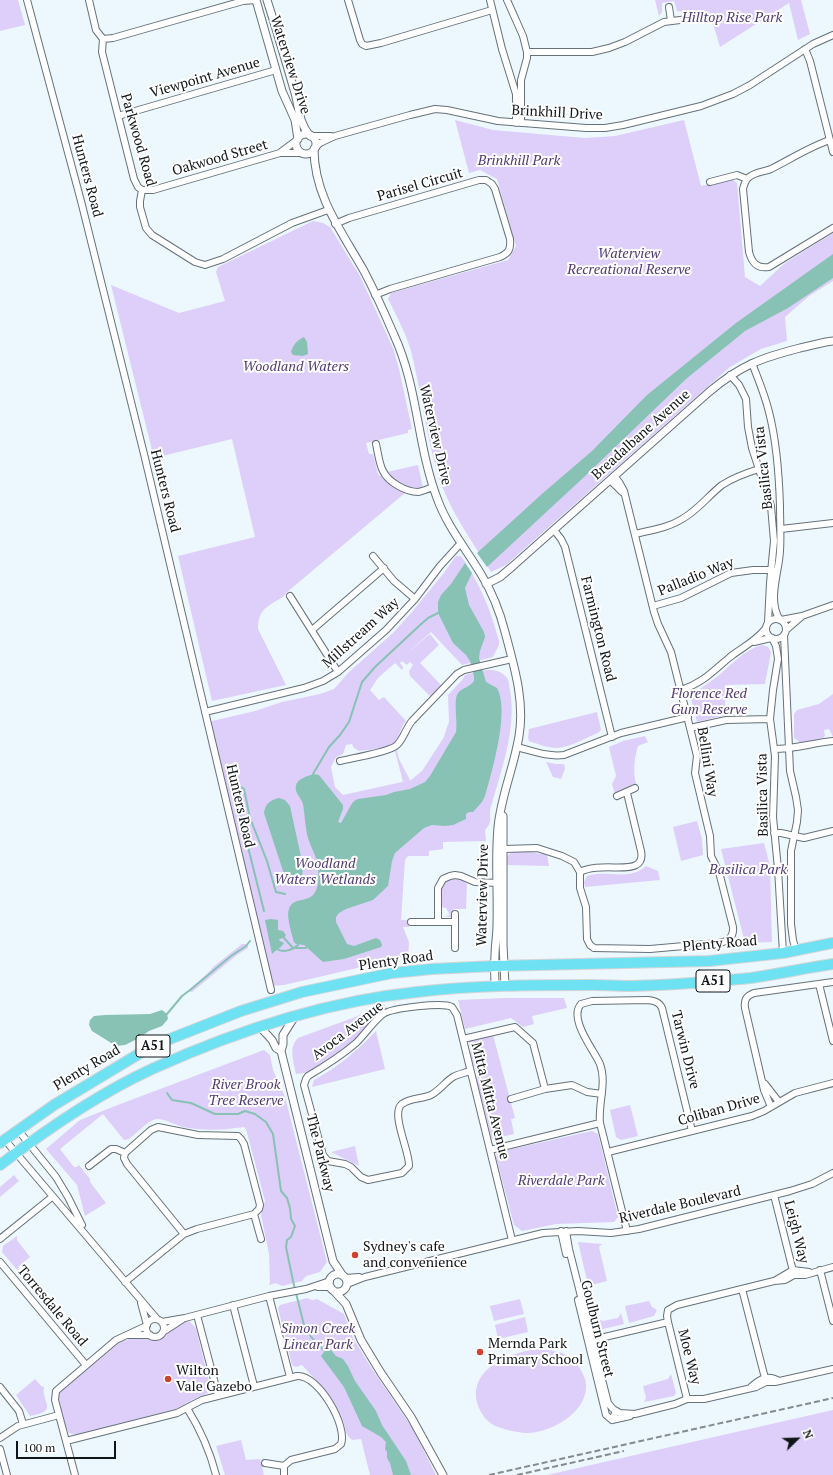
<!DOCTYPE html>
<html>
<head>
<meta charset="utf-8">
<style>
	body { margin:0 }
	#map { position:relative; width:833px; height:1475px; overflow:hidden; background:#edf7fe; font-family:"PT Serif",serif }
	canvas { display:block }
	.north { position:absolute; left:777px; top:1419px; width:40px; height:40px; -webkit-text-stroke:3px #fff; paint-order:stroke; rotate:67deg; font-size:11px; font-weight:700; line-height:16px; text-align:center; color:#101518 }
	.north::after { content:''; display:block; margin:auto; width:14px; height:18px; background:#101518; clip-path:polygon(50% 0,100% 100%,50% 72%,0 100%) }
	.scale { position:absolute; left:16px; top:1441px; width:100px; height:18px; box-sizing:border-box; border:2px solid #101518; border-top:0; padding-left:5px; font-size:12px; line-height:14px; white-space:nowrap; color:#101518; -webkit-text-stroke:3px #fff; paint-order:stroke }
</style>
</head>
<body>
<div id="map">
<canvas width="833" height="1475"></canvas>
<div class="north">N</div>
<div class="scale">100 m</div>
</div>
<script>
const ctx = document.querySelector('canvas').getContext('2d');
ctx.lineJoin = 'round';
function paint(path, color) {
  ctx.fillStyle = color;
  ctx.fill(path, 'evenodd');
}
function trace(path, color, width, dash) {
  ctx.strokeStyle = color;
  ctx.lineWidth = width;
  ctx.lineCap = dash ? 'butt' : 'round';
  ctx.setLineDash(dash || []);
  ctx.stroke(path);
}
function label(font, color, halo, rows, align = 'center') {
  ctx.font = font + ' "PT Serif",serif';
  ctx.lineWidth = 4;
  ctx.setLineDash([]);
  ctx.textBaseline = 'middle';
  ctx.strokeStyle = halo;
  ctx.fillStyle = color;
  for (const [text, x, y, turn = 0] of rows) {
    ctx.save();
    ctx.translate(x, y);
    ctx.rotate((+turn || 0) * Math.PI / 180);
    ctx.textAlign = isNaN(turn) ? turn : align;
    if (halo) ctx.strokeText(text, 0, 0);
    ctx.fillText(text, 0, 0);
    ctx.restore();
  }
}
const green = new Path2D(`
	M0,0H18L25,25L0,31Z
	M655,0H801L810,34L798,40L789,3L720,47C711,14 711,15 677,11L674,1L662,3V12L659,16Z
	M455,120L493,130L585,138L615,136L684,120L701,186L732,179L737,183L745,277L760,286L785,263L833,233V281L809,296L785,317L787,341L761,349L730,367L506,565L491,572C471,539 448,509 437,471C426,433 421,393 412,355C407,335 397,317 388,299L391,293L508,260L516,246L497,179L480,170L469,173Z
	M313,221L323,223L330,227L360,276L393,348L399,369L412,429L408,430V433L366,443L369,454H373L378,474L389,484L405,493L286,593L284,596C268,607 258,608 258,629L286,685L212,701L178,556L255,537L232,439L154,458L111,285L179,313L225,301L216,272L218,267Z
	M418,465L423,488C411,491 394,482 387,472Z
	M456,556H461C480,584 490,608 499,641V645L493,657L462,665L431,632L406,654L430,634L439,645L420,663L442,686L431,697L410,676L409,671L413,665L410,662L407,665L402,661L400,663L403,667L402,670L395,663L378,678L370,690L379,700L384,697L406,721C401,726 400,735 396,741C391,748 367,750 359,751L354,748L352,744L346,745L343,754L336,757L331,767L335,787L343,795L411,780L422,771L444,737L447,727L449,722L448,695L463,679L465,675C479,672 496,664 507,678C509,680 509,686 510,690C517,729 501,770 491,807C488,817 494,821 485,830L486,841L443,842V849L429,851V856H408L405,860L401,920H408L409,927H403L409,942L408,956L384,961L383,964L366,966L284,985L270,986L208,722L255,711L282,702L320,694L334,689L349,672L393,633L411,613L443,574Z
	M762,645L768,647L771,652L765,684L725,685V715L697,722L691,699L692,694C701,688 710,682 718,676C732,664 744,650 762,645Z
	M833,694V737L829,729L824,730L825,736L823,738L801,743L794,738V714L797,710L819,704Z
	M597,712L601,730L598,733C585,738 571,747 557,748C547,748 538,744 529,741L528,738L529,729Z
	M645,736L648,742L638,746C634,759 633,771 636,785C629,787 623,792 615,794L612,784L616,776L609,747L623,741Z
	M395,751H397L399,759L410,780L403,782Z
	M546,762L556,764H564L565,769L561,779L553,777Z
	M697,821L702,839L703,855L681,861L673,827Z
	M764,843L770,866L772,942L745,943L721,849Z
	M512,852H531L547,855L549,866L506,865V857Z
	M646,866L658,871L660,880L585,887L584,882L587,876C607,869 629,882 646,866Z
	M455,878L461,879L467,884L466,909H453V918L445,916L450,915L446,908L441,907V887L445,881Z
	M242,944H246L248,946V948L237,955L192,992L188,991L210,971L213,967Z
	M505,998H564L567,1008L532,1016L534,1024L523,1027L511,1018L465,1029L458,1000Z
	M384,1004L387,1009C378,1013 371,1023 364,1030C348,1047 320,1073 296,1074C294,1063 288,1047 298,1038L358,1016Z
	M376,1031L385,1069L312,1087L314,1080C338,1067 357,1051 376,1031Z
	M493,1035L515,1118L511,1119L514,1134L492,1139L477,1082C479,1072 473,1064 470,1055L471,1051L469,1041Z
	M264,1050L270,1055L273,1070L285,1097L327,1262L320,1272L306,1276L302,1281L282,1286L276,1283L269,1285L270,1282L269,1254L261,1215L265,1201L246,1129L244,1127C224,1130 203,1131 183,1127C174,1125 161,1116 153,1120C146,1123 136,1134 129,1139L124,1140L103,1114L60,1149L74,1167H77L79,1165L90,1179V1182L106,1203L85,1216L77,1185L46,1149L80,1120L115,1106Z
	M630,1105L638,1136L621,1140L616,1137L610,1110Z
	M592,1131L598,1134L618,1217L614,1222L556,1224L522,1231L514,1225L496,1157L499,1152Z
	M355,1146L359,1166L331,1152Z
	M14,1175L19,1181L0,1197V1187Z
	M17,1236V1240L30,1257L19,1266L18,1271L2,1252L3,1246Z
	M578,1242L602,1244L599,1247L607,1281L591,1285L589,1289Z
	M307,1298L312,1300L317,1299L344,1314L353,1338L372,1369L413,1429L436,1475H370L361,1439L352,1440C344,1434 346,1427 342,1418C334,1397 317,1382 302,1365L296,1367L292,1365L278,1308L280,1305Z
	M520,1299L524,1314L494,1321L490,1306Z
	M649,1301L652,1307L657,1310L654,1316L629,1323L625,1306Z
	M621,1313L624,1324L599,1330L596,1318L603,1321L618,1318Z
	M525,1317L528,1332L498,1339L495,1325Z
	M184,1321H189L196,1328L210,1386V1391C206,1395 201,1395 196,1398C189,1401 184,1406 176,1409L76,1435L69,1433L66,1428L58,1396L60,1392L120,1342L135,1337L157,1341Z
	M538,1349C548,1350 561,1351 570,1357C577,1362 582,1371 585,1379C593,1410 551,1434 525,1433C515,1432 506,1430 498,1427C489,1424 483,1417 479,1408C464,1371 509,1352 538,1349Z
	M671,1374L676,1393L674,1396L644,1402L646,1398L643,1386L668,1379Z
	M35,1379L41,1386L44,1387C41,1403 60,1411 30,1416L16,1395Z
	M833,1410V1475H547Z
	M241,1440L246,1460L260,1459L264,1475H225L216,1446Z`);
const water = new Path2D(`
	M833,254V278L788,308L745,331L686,379L583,478L487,567L477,553L543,493L592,451L647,395L736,323Z
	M304,337L307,342L308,354L303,356L293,355L291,352C293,345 297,340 304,337Z
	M465,563L472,573L465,588L469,605L484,632L485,637L480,651L479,658L486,682L497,688C510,711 492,771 485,796L482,802L473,812H469L466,814V819L453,825L445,826L432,825L424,828L395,853L392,861L388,886L373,900L346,909L339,913L336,917V922L347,944L354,946L376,938L380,940L382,945L381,947L344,959L323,962L304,945L296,944L294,942C292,934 286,916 289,909C295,891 322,913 318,867C317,857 311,848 308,838C305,827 305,815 303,804C301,797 294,793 296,785C298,780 301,779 305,777C310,775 314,773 319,775L343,805V809L338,822L341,823L351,805L354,801L358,799L386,795L394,792L410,789L425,782L430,776L456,732C458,722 453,700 458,693C462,688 470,687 474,681V676L470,661L466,655L453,643L438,613V602L441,595L451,584Z
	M279,798L285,800L290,806L303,866L302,879C298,885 290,887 286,880L264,813C265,804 270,800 279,798Z
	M271,919L278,920V930L283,931L286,935L284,938L279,939L280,941L284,943C281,948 276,950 272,954L265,920Z
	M162,1010L167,1014L168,1019L162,1026L149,1031L139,1038L125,1045L116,1046L92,1031L89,1025L90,1020L94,1016L105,1015L150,1014Z
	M331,1350L336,1356L343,1359L348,1366L355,1381L376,1411L382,1425L406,1461L411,1475H393L390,1463L387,1458V1452L385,1449L386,1442L381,1437L362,1426L344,1387L321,1356L325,1351Z`);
const stream = new Path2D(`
	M313,774L329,747L340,735L349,722L362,682L375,667L419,626L428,618L438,613
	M264,911L233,787L238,785L244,789L250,818L267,861L276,892L285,894
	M284,938L293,948
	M296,948H306
	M277,949C283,953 293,950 298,945
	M167,1014L182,996L190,990L231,956L246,946L250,941
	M167,1093L172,1100L191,1103L215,1114H238L245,1111L255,1114L266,1122L273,1134L281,1191L287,1198L290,1208L291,1219L295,1226L291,1237L287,1240L286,1247L293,1281L305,1329L316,1343L325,1351`);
const minor = new Path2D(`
	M27,0L81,201L144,454L271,990
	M89,0L96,30L103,39
	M348,0L360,40L362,44L366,46L381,43L492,10
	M490,0L502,49L516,94V123
	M507,0L523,36L527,52V58L521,80V123
	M669,7L671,21
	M103,39L102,52L134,179L138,187L142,190
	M103,39L113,38L243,1L256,0
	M805,49L810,61L833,152
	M527,52H592L609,48L625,42L664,22L688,19
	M118,116L276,70
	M311,136H331
	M830,140C809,147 791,159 771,169C764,172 754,172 748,178C745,181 744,185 743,189L749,252C752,263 757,269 769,267L833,228
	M315,148L320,143L335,136L410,115L435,109L447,110L498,121L586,128H605L623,125L701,106L733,94L750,85L813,44L833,35
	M281,152L297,140
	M710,182L737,175L747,179
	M142,190L140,201V207L146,228L152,235L195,262L205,265L223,259L292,223L328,210
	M142,190H153L280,153H301
	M335,224L349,218L479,180H486L492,184L495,189L510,239C511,249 509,253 500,257L390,289L375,295
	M752,363C758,379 765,395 769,412C777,443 779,474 780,506C780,521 781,536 780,551C779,573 767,600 780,620
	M730,375L739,385L746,399L748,427L752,448L771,506L774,541L770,583L768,622
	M376,444C378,452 379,464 383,471C388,482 406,492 418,492C423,491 428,489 433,487
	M610,480L622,492
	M781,529L833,523
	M554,530L561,539L565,547L612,737
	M635,534C651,530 668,528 682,519C697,511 708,496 722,485C734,477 746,473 759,469
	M373,556L394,581L415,599
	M290,596L338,672
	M653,606L681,598L731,573L753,570H772
	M766 629a10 10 0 1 1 20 0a10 10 0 1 1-20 0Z
	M781,620L802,616L833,605
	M312,630L384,568
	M786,630L801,617
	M784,635L790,771L796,797L798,810L797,822L791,851V924L793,940L796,951
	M772,638L776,646L778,659L773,690L770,719L775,756L773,817L778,869L783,953
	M754,642L771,638
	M681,690C703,683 713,671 730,657C743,647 756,641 766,628
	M205,712L304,688L323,681L338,672L386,630L415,599L440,566L461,543
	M690,728L726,720L770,719
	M517,747C533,751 547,757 564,755L621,733L688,717
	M774,749C794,749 813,743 833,741
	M340,761C352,758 390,752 397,745C404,738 406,728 412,721L457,674L464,670L512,659
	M617,796L635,788
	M774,833H781L804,838L833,831
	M504,849L537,848L562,856L574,862L580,872V888L586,907L587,939L590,945L594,948L650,949L718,943C728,942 734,937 733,927L719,872L711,856L710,836L695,773L697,756L671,652L658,624L654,612L624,491L619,482L614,476
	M580,872C597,863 626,871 636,865C642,862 642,856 641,851L627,793
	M411,922H455
	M438,922V888L443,879L450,876L455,875L461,876L475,882L498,883
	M455,948V914
	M819,984L833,1041
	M463,1039L515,1027L533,1043L545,1089L572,1085L587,1092L602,1094
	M470,1071C465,1073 458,1074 453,1077C445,1082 440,1090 431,1095C422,1099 410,1098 402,1104C390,1113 410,1152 409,1166L402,1173L368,1180L361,1177L351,1167L345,1164L328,1161L323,1155L304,1085L306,1079L308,1076C325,1066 341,1056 356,1043C365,1034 373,1022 383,1014C392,1008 443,1002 452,1007L457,1015L512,1240
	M765,1084L779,1102
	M511,1099L545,1089
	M771,1107L764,1090L745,1008C744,1000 746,996 754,993L833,982
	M18,1130L56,1177L68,1197L82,1225
	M5,1140L157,1319
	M490,1150L600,1123
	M608,1152L752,1116L764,1111L795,1093L833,1083
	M125,1153L151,1130L158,1127L198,1135L238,1136L241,1139L244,1144L260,1205L259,1209L254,1214L197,1229L184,1234L125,1282
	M89,1166L111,1149H116L125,1153L124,1158L127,1164L184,1234
	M774,1195L794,1275
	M254,1214L261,1239
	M561,1231L566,1254
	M566,1231L569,1249L608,1403L613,1409L620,1413L635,1414L675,1404L687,1399H704L756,1387L766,1382H775L833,1369
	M627,1231L600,1123C598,1103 607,1083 600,1064C594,1050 568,1019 581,1004L592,1001L648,1000C655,1001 659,1002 662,1008L692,1131
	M0,1239L52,1197
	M0,1262L86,1365
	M820,1270L833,1321
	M345,1278L359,1277
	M776,1280L793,1270L809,1272
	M347,1284L365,1277L543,1233L578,1231L611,1233L639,1229L790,1191L812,1184L833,1173
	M318,1287H331
	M742,1289L766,1382
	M269,1296L290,1377
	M578,1300L606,1415L612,1420L616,1411
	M141,1303L147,1325
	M233,1305L254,1386
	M197,1315L218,1395
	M146 1328a9 9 0 1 1 18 0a9 9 0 1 1-18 0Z
	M162,1322L185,1318L269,1296L306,1289L330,1281
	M668,1322L687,1399
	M163,1332L183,1319
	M128,1335H150
	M592,1340L668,1322L667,1316L668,1310L677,1305L774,1281L785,1280L794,1275H805L833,1267
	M0,1387L19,1411L23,1424
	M751,1387C760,1379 768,1374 779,1381
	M187,1408C200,1429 210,1451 216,1475
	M612,1420L630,1416
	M0,1438L18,1426L59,1415
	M66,1441L177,1413L202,1400L297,1376C318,1374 348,1426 341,1444L335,1449L291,1460L284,1466L265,1463
	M0,1449L7,1475
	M75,1475L55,1400L56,1391L116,1340L146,1326
	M284,1475V1466`);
const tertiary = new Path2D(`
	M256,0L282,91L295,120L298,139
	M267,0C277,31 286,62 295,93C299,108 299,123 310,136
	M296 144a10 10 0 1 1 20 0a10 10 0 1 1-20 0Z
	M314,149C314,196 342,232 364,271C375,292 385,314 394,335C418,387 417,445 437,498C447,526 466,549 481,574C492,592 500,612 505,632C514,666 525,701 519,736C514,767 501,796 498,827C495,859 498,892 497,925C497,935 495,945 495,956C494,966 495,976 495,987
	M486,584L500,577L513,566L709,392C741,365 761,358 800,348C811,346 822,342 833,341
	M503,816V944L505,986
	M295,1016L283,1035V1044L281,1051L333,1261L343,1276
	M260,1027L272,1040L276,1048L281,1051
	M329 1283a9 9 0 1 1 18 0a9 9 0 1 1-18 0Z
	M333,1290L346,1304L361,1340L381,1373L411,1417L443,1475`);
const trunk = new Path2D(`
	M0,1143L54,1105L152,1046L241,1011L302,992L392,973L432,969L495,966L709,961L783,953L833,943
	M0,1165C47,1129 98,1094 152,1069C234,1032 328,1001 417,992C475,985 534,985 593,985C606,985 619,986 632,986C672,985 711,982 751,978C778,974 806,968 833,964`);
const rail = new Path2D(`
	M489,1475L833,1398
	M517,1475L624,1451`);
const markers = [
	[355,1255,4,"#cf432e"],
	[480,1352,4,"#cf432e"],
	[168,1379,4,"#cf432e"]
];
const shields = [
	[713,981,34],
	[153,1046,34]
];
const shieldNames = [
	["A51",713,981],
	["A51",153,1046]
];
const parkNames = [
	["Hilltop Rise Park",732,18],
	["Brinkhill Park",519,161],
	["Waterview",629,254],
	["Recreational Reserve",629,270],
	["Woodland Waters",296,367],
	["Florence Red",709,694],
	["Gum Reserve",709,710],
	["Woodland",325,864],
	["Waters Wetlands",325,880],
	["Basilica Park",748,870],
	["River Brook",246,1085],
	["Tree Reserve",246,1101],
	["Riverdale Park",561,1181],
	["Simon Creek",318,1329],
	["Linear Park",318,1345]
];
const streetNames = [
	["Waterview Drive",290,65,72],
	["Viewpoint Avenue",205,78,-16],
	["Brinkhill Drive",557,113,3],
	["Parkwood Road",138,140,74],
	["Oakwood Street",220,158,-16],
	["Hunters Road",87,176,75],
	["Parisel Circuit",420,185,-16],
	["Waterview Drive",435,435,77],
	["Breadalbane Avenue",641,435,-42],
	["Basilica Vista",764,468,-96],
	["Hunters Road",165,491,76],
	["Palladio Way",696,577,-22],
	["Farmington Road",598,629,76],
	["Millstream Way",361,633,-42],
	["Bellini Way",707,762,81],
	["Basilica Vista",763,795,-91],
	["Hunters Road",240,806,77],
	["Waterview Drive",483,895,-89],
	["Plenty Road",720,944,-5],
	["Plenty Road",396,961,-8],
	["Avoca Avenue",348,1031,-38],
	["Tarwin Drive",685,1050,76],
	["Plenty Road",87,1068,-31],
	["Mitta Mitta Avenue",490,1101,76],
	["Coliban Drive",719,1110,-16],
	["The Parkway",320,1153,76],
	["Riverdale Boulevard",680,1205,-13],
	["Leigh Way",796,1232,76],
	["Torresdale Road",52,1306,50],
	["Goulburn Street",597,1329,76],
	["Moe Way",689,1357,76]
];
const poiNames = [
	["Sydney's cafe",363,1247],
	["and convenience",363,1263],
	["Mernda Park",488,1344],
	["Primary School",488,1360],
	["Wilton",176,1371],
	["Vale Gazebo",176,1387]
];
paint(green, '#ddcffa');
paint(water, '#87c2b4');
trace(stream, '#87c2b4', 2);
trace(minor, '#667179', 8);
trace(tertiary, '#667179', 9);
trace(trunk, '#d4d5d5', 12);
trace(minor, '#fff', 6);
trace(tertiary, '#fff', 7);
trace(trunk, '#6ee2f3', 10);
trace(rail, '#848b90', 2, [6, 3]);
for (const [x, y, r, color] of markers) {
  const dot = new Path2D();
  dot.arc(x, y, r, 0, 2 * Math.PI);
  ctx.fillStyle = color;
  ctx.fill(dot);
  trace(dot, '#fff', 1.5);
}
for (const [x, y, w] of shields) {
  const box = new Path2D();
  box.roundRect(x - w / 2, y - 11, w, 22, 3);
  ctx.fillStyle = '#fff';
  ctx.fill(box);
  trace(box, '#101518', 1);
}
label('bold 13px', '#101518', null, shieldNames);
label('italic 14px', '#4f3971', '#fff', parkNames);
label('14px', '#101518', '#fff', streetNames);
label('14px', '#101518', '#fff', poiNames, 'left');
</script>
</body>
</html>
